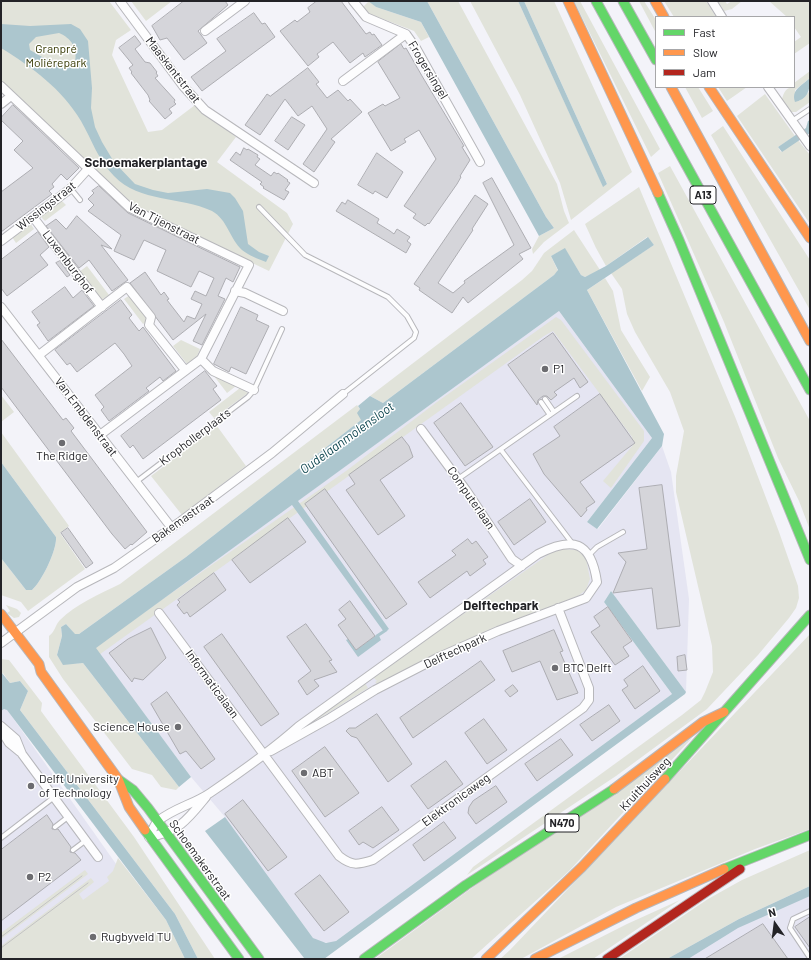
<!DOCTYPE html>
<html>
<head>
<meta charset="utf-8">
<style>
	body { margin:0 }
	#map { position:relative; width:811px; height:960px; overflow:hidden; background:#f3f3f9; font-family:Barlow,sans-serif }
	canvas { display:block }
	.frame { position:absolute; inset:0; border:2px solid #232327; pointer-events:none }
	.legend { position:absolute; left:655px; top:16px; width:140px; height:72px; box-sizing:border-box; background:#fff; border:1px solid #a7a7a9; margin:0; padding:5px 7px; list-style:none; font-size:12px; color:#232327 }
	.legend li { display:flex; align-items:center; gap:8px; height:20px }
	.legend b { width:20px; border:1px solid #a7a7a9 }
	.north { position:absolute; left:755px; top:904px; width:40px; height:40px; -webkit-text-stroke:3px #fff; paint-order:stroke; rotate:346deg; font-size:11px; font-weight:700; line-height:16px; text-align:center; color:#232327 }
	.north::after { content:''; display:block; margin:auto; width:14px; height:18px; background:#232327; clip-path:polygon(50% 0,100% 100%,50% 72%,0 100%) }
</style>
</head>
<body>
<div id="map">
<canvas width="811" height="960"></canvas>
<div class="frame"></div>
<ul class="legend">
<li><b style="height:5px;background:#63d668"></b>Fast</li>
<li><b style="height:5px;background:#ff974d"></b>Slow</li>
<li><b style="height:5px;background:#b3261e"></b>Jam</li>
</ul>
<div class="north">N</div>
</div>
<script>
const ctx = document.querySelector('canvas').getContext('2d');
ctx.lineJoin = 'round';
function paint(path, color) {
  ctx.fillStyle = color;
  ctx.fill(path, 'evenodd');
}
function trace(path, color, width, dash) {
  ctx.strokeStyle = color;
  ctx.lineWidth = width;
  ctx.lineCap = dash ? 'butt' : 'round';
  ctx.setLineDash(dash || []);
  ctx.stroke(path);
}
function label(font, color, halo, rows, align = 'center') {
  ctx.font = font + ' Barlow,sans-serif';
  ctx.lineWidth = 3;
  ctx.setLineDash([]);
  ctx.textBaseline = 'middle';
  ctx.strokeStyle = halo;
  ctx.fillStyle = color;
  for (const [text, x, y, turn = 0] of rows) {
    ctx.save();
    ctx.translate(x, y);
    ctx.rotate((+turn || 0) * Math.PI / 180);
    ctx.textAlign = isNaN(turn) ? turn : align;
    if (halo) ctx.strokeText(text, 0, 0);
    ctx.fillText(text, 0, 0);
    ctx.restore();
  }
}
const built = new Path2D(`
	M559,311L652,438L587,522L598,529L662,446L671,472L689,599L686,692L611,591L604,602L672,694L336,941L331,943L319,942L313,938L225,817L191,777L95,648Z
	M1,701L121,871L170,947L1,959Z
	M810,892V959H682L733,926Z`);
const green = new Path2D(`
	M1,1H109L131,30L116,40L112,55L148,132L162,130L195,105L236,137L217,162L287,213L293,224L269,271L131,205L1,83Z
	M131,1H172L146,21Z
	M369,1L376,7L421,22L429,37L421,41L414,31L370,14L363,7Z
	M427,1H458L557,184L564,211L569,223L544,242L533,254L532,249L539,236L554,228L546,217Z
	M470,1H518L603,186L607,184L524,1H554L632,172L571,220L560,183L520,95Z
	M574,1H580L660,149L651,157Z
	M639,1H644L656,20V33Z
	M664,1H706L716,17H674Z
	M718,1H725L727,4L732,1H742L732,9L724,11Z
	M769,1H810V43L794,54V42L801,37L794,27V17H787Z
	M810,71V78L795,90L799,101L810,91V102L796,112H791L782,99C784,92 786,87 794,87V83Z
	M685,87H698L713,111L702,118Z
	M718,87H747L727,101Z
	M765,94L795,136L778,147L781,152L798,140L810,155V224L737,116Z
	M723,126L810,260V310L711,135Z
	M670,166L810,421V530L799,501L778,458L724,322L658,173Z
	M639,187L736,419L779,532L798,586L799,598L796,608L789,618L758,655L707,709L616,776L467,875L473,867L682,715L701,700L705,692L713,672L712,646L676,492V476L684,431L670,392L635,332L627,314L622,289L611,273L654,245L647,237L606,266L596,248L585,224Z
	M61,200L66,205L45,221L40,216Z
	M30,223L34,229L16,243L12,237Z
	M574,230L600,270L585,277L581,275L565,249L551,256L558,271L554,275L383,403L370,396L522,280L532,271L544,253Z
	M87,266L109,295L100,301L79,272Z
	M605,278L613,291L621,330L650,377L642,391L587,290Z
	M130,295L149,320L143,324L124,299Z
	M556,317L561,320L644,431V441L611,488L603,481L633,445L632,437L553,331L544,336L96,657L93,648L346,471L437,402Z
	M181,340L200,349L197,356L187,364L173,346Z
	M214,376H215L236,386L227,393Z
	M240,388L248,393L214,418L209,412Z
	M1,395L14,412L1,422Z
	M357,405L360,409L361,420L186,557L79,634L75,635L66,624L61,627L62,636L57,655L63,664L83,663L179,787L176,790L161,787L152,775L132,769L63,679L49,657V636C55,632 55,625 60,620C76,604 100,594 120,584Z
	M217,426L246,466L182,515L151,476Z
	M1,432L69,526L60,533L85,569L28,611L21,602L1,595V558L26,590H32C42,581 57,550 56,537L1,462Z
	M563,549L577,550L586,558L590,579L586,590L578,596L493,628L432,656L377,684L375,682L377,681L373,677L552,552Z
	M6,605L17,609L21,613L19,617L14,618L7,613L10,611Z
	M810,634V829L755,849L616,907L521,959H500L510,950Z
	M1,659L9,660L42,703L41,711L134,837L215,959H198L175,914L20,710L28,691L20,681L10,683L3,673L1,674Z
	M365,683L368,688L299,731Z
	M692,738L569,871L471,959H375L487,877Z
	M810,850V886L739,919L667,959H619L708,899L742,880Z
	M118,858L166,920L185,959H1V946L91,878L94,882L79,894L83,900L109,881L107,877L113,871Z
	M85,870L88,874L1,939V933Z
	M680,900L593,959H558L627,924Z`);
const water = new Path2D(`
	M368,1H427L546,217L554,228L539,236L421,22L376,7Z
	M518,1H524L607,184L603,187Z
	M1,24L30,26L71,24L80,29L88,41L92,88L91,108L95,127L102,142L114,162L135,184L153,190L168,193L207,189L230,193L235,198L243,211L248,244L259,252L269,256L266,262C258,259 248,255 242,250C230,239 227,219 212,211C180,196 140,203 114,176C98,160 92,140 81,121C62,89 32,67 1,48ZM59,33C71,38 78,48 75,62L68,66L49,61L30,50L29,44L36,37Z
	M810,78C810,92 807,99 795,102C791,90 801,86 810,78Z
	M810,120V133L782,152L778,147L806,128L808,121Z
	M648,237L654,245L587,290L664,434L662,446L597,529L587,522L652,438L559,311L298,501L389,629L384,632L292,505L96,648L191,777L179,787L83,663L63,665L57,655L62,636L61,627L66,624L75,634H79L186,557L361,420L357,413L360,409L358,406L370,396L383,403L554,275L558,270L551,256L565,248L581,275L585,277L606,266Z
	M1,462L56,537C57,550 42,581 32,590H26L1,558Z
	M611,591L686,692L685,694L324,959L304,958L205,831L225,817L313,938L326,943L336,941L672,694L604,602Z
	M378,634L381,640L358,657L346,640L348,639L356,650Z
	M2,673L10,683L20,681L28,691L20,710L175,914L198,959H185L166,920L7,710L4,709L1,711Z
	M810,886V896L738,928L688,959H667L739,919Z`);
const stream = new Path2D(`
	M378,637L377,636L386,630`);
const building = new Path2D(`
	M184,1H225L228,5L198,31L207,43L184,60L167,38L160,40L152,26Z
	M317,1H341L366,34L370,32L372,35L374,34L382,45L365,57L363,53L350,63L333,42L317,54L319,57L308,66L280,31L295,20L297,22L310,12L308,8Z
	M254,13L262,24L265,23L275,37L202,91L191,77L226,51L217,39Z
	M135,36L141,44L135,49L145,62L150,63L157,72L156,73L158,76L155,78L175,100L174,102L176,104L169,109L172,113L165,119L149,101L150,100L148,95L131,73L132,72L129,68L133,65L119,48Z
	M401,44L404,49L406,48L422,76L464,146L462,147L470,160L460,176L461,177L457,184L429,224L428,223L425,226L413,218L416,214L404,206L436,159L419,130L404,139L406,142L391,151L368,113L383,104L385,106L400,98L378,62Z
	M308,68L319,82L316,84L327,98L338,90L348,101L350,99L362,112L331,139L335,142L314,172L303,164L327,129L312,106L298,116L285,99L260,135L245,125L267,94L270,96Z
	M13,105L79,168L67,180L61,174L52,184L54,187L49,191L52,194L1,232V192L33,168L14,150L23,141L1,120V118Z
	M292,117L305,125L288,150L275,141Z
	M244,148L247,150L248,149L258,155L257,157L260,159L255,165L271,176L274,172L277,174L278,173L288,180L287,181L290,183L285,190L289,192L284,200L263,188L264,187L260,184L262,182L230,160L236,152L240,155Z
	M377,153L403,172L387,198L375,191L373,194L358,185Z
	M492,178L531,248L519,254L523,259L468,303L463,297L452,313L419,290L420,288L414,284L475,195L488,204L472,229L473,230L438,283L453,293L465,283L464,281L514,245L483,183Z
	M99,186L128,213L240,267L233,282L226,278L218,296L225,299L202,345L193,341L206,314L173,340L130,283L145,272L161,295L164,292L169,299L167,300L184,322L187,316L195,319L202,304L191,299L195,291L206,296L214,278L199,271L191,287L157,271L166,250L144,240L134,260L114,251L121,235L88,211L94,205L88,199L94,193L92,191Z
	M348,200L379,219L377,223L390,231L394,234L397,229L410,237L407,241L411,244L406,253L336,211L342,202L345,204Z
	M77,216L112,249L101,245L128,280L112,291L89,260L79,268L46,226L56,219L66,229Z
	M38,232L49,247L40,255L48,265L7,296L1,288V260Z
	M60,261L70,275L67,277L56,263Z
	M65,287L73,298L82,290L94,306L48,341L37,325L40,323L32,312Z
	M121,300L132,315L129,318L139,331L143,327L176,371L163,381L160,377L146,388L149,391L109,421L101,410L104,407L95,395L132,366L124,354L115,343L77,372L70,363L67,365L55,350Z
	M241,307L258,315L256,320L269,326L246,374L231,367L229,372L214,364Z
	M553,333L588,382L580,388L574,378L554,392L557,395L551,400L547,396H543L538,400L537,405L508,365Z
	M1,339L63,420L66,418L74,428L71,431L147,532L132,545L131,544L125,549L112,534L1,387Z
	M205,371L217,386L213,389L221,400L143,459L133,445L130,448L121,436Z
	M600,394L635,443L580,482L595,502L586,508L587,510L581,517L544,474L533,454L560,436L554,427Z
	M461,403L493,447L465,466L434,423Z
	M402,437L409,446L413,457L380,480L405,516L378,535L346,490L355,484L349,475Z
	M662,485L680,626L657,629L652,588L613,593L626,562L618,553L647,549L639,488Z
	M325,489L407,604L386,619L305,504Z
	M530,499L546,522L514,545L498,522Z
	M288,518L306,542L250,583L232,560Z
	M68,528L93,563L86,568L61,533Z
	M468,539L472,544L476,541L488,557L483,560L486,564L470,576L467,571L430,598L418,582L456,555L452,551Z
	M214,573L226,590L190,617L187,612L184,614L177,605L180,602L178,600Z
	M350,601L375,636L356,650L338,625L346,619L339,610Z
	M608,607L632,641L623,647L629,656L615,665L591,632L600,626L594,617Z
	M306,624L332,660L329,661L337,672L314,680L319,686L307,695L298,681L311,671L287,637Z
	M151,628L166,658L143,680L134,678L132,682L109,653L128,639Z
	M554,630L563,651L560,652L578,693L557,700L540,661L512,672L503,651Z
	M222,634L279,714L261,726L204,647Z
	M685,655L687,670L678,671L677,657Z
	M481,661L495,680L413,738L400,718Z
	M643,666L660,691L635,709L622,690L628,686L624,680Z
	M513,685L518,691L510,697L505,691Z
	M167,692L215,759L201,769L186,751L180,754L151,704Z
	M609,705L620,721L592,741L580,725Z
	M377,714L412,764L388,782L357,738L351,736L346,731L349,728H355Z
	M484,719L507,750L487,764L465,733Z
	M561,739L573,755L537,781L525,764Z
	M325,747L359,793L325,817L292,771Z
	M446,761L463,784L428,809L411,786Z
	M496,786L507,802L476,824L468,813L469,807L473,801Z
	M243,800L287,857L268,871L225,814Z
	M382,807L399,830L373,848L363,842L359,845L349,831Z
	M47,815L53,824L52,829H58L71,847L70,852L75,853L81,860L1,921V850Z
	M444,822L456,838L424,861L413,845Z
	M320,875L349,912L324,931L295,894Z
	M810,917V948L795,927Z
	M763,924L788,959H705Z`);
const lane = new Path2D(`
	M792,121L810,109
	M71,189L80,200
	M259,207L305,255L388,297L407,316L416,332L414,338L343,394
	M545,399L554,412
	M541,402L550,415
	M501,450L572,543
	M458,479L577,396
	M136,482L248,397L254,390L282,329
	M589,555L597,547L623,532
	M55,827L68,817
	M1,838L53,798
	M73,850L85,841
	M810,911L793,919L790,928L810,958`);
const street = new Path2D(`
	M120,1L183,86L205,110L314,183
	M353,1L366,17L406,34L416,48L480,162
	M712,1L722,17
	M205,31L245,1
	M343,81L406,34
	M1,86L130,208L249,265L201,359L100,435
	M768,87L810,146
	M1,104L11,96
	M33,217L102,307
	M1,241L70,189L88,169
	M235,291L245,293L283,311
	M1,307L171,527
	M39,355L127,287L151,317L149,325L185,370
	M201,359L213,371L254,390
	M421,429L466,490L512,559L522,566
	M159,613L339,856C352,866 357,865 373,860L583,708L589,700V688L558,608
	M1,643L77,587L114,568L181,521L272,453L343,394
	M1,726L16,739L22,754L98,857
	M1,730L9,743L20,752
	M149,837C152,832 154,824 158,821C174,808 194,804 210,793C241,772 271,751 299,726L538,554C573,536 591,541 597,582L586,598L498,631L439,657L375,690L330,718L271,751
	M149,837C179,832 188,819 206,797`);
const fast = new Path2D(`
	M596,1L810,390
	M623,1L656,60
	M658,193L679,240L810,560
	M665,779L810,615
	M119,780L133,790L148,808L259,959
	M145,830L239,959
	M724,869L810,835
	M364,959L466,885L614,789`);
const slow = new Path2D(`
	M568,1L658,193
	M655,1L664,17
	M671,87L810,341
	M709,87L810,238
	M1,614L39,664L41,672L118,779L129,807L145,830
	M614,789L703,722L724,712
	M486,959L582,867L665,779
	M535,959L636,908L724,869`);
const jam = new Path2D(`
	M607,959L740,869`);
const tram = new Path2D(`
	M1,937L82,876
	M1,948L88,883`);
const markers = [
	[545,369,4,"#6c6c70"],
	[62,443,4,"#6c6c70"],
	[555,668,4,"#6c6c70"],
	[178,727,4,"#6c6c70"],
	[304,773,4,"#6c6c70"],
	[31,786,4,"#6c6c70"],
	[30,877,4,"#6c6c70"],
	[93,937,4,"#6c6c70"]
];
const shields = [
	[703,195,26],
	[562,823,34]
];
const shieldNames = [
	["A13",703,195],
	["N470",562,823]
];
const parkNames = [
	["Granpré",56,49],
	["Moliérepark",56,63]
];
const streetNames = [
	["Maaskantstraat",173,70,52],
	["Frogersingel",428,70,59],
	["Wissingstraat",46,206,-38],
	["Van Tijenstraat",164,223,27],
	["Luxemburghof",68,262,53],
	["Van Embdenstraat",86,417,53],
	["Krophollerplaats",195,437,-37],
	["Computerlaan",471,498,55],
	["Bakemastraat",183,519,-35],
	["Delftechpark",455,651,-25],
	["Informaticalaan",212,684,54],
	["Kruithuisweg",645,784,-47],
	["Elektronicaweg",456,800,-36],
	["Schoemakerstraat",200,860,54]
];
const poiNames = [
	["P1",553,369],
	["The Ridge",62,456,"center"],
	["BTC Delft",563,668],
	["Science House",170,727,"right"],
	["ABT",312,773],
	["Delft University",39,779],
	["of Technology",39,793],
	["P2",38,877],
	["Rugbyveld TU",101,937]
];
const neighbourhoodNames = [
	["Schoemakerplantage",146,163],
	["Delftechpark",501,606]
];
const waterNames = [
	["Oudelaanmolensloot",347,438,-36]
];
paint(built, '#e5e5f2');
paint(green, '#e1e3da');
paint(water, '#acc6ce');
trace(stream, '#acc6ce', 3);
paint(building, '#d5d5da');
trace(building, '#adadb2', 1);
trace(lane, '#b7b7bb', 6);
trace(street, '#b7b7bb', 10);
trace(fast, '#b7b7bb', 11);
trace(slow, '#b7b7bb', 11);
trace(jam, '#b7b7bb', 11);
trace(lane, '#fdfdfe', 4);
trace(street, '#fdfdfe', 8);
trace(fast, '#63d668', 9);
trace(slow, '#ff974d', 9);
trace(jam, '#b3261e', 9);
trace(tram, '#c3c3c4', 1);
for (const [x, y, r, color] of markers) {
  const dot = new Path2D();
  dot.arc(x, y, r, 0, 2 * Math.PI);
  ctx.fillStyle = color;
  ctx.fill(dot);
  trace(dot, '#fff', 1.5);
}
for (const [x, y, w] of shields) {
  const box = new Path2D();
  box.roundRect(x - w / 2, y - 9, w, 18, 3);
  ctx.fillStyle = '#fff';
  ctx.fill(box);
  trace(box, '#232327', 1);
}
label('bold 11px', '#232327', null, shieldNames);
label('12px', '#363902', '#fff', parkNames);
label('12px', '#232327', '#fff', streetNames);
label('12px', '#232327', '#fff', poiNames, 'left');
label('bold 13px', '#232327', '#fff', neighbourhoodNames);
label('italic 13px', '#114852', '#fff', waterNames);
</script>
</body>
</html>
